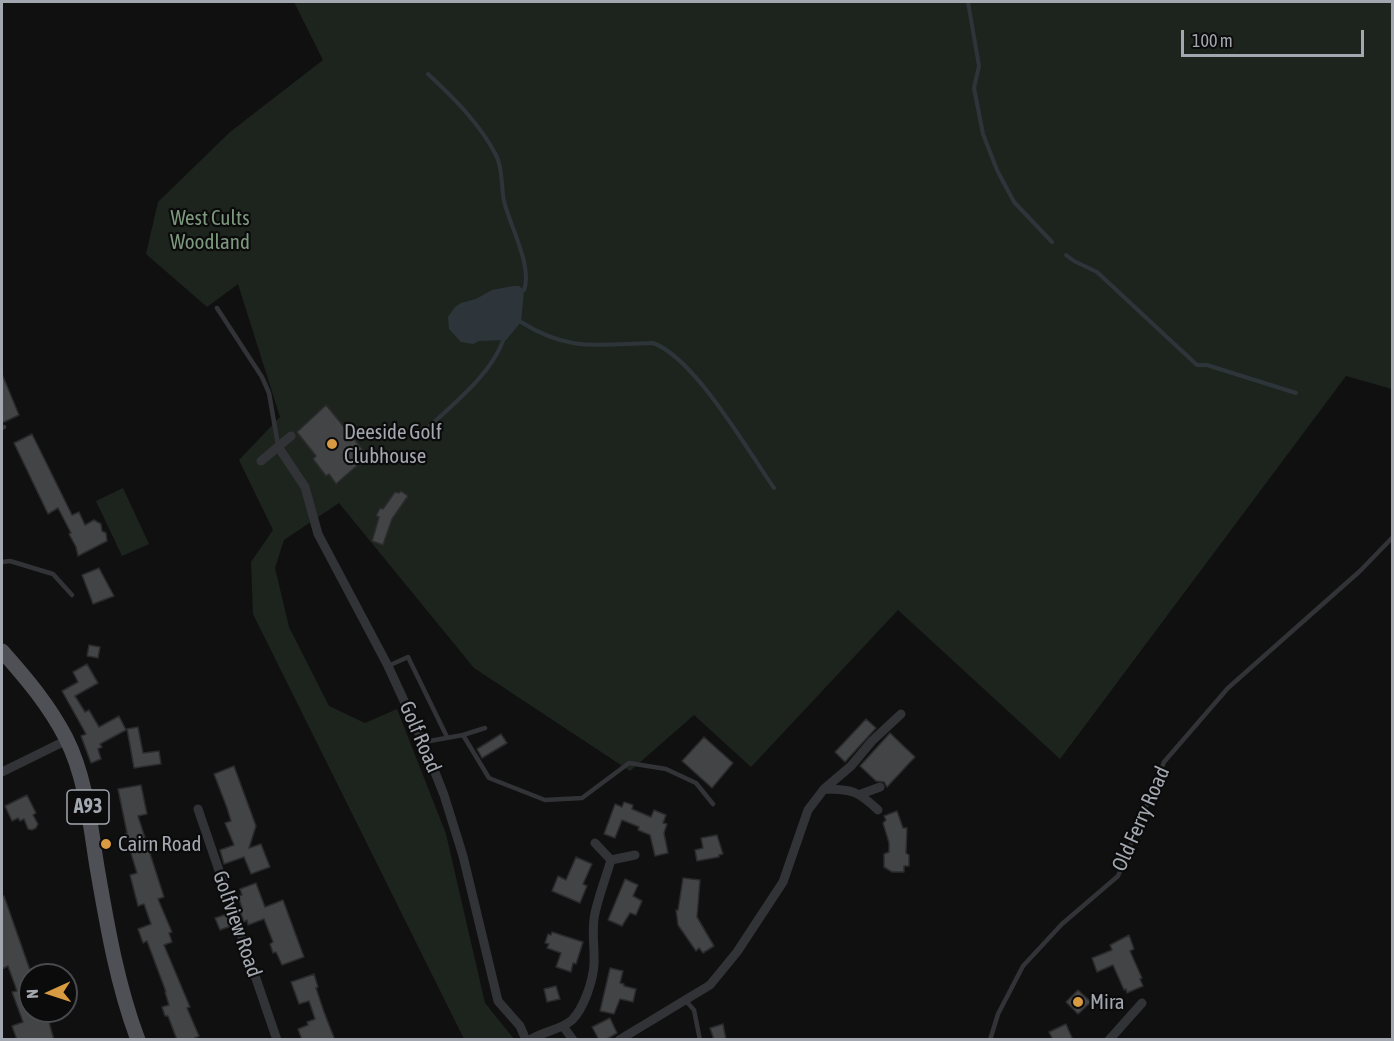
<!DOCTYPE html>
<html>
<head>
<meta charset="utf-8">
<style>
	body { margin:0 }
	#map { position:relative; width:1394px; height:1041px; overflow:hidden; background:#101011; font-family:"Asap Condensed",sans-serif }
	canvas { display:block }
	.frame { position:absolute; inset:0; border:3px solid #a3a8b0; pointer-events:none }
	.north { position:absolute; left:18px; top:963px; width:60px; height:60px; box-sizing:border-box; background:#0b0b0c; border:2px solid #484a4e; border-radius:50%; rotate:267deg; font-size:16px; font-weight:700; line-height:24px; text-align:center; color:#a3a8b0 }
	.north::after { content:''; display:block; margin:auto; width:21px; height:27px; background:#d99b41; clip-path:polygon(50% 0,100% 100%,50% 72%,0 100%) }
	.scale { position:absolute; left:1181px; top:30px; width:183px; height:27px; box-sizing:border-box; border:3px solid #a3a8b0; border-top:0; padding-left:8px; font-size:18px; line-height:21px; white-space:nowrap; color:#a3a8b0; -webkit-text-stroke:4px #0b0b0c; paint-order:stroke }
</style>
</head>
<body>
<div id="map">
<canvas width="1394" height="1041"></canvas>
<div class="frame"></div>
<div class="north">N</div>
<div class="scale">100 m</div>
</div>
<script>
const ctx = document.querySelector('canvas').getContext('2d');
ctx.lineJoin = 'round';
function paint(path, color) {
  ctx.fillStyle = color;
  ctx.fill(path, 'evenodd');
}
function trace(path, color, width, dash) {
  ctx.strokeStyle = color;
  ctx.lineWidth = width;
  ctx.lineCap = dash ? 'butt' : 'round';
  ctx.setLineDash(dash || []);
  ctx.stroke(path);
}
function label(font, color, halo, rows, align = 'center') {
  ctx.font = font + ' "Asap Condensed",sans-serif';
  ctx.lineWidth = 4.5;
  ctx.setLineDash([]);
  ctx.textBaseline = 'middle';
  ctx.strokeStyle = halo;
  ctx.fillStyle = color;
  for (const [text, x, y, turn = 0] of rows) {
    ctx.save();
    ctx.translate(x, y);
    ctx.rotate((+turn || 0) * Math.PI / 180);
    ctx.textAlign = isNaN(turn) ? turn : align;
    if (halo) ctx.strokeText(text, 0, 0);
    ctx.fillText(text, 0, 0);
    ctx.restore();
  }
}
const green = new Path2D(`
	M294,2H1392V389L1346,376L1060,759L898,610L751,767L694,715L630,771L474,668L339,503L284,540L275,568L289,627L329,706L365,723L397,709L446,834L485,1003L514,1039H464L253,614L251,562L273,530L239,460L280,417L238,284L207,307L146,254L158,202L230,132L323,60Z
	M123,488L149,544L122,556L96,501Z`);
const water = new Path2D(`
	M513,286H519L524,290L521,322L506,340L479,341L473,344L461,342L449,329L448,317L455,307L461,303L476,299L492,290Z`);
const stream = new Path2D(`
	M968,2L979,66L974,88L983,134L997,170L1014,202L1052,242
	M428,74C453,97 480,124 496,155C503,168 501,186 504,201C509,224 533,266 524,290
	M1066,255L1074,261L1097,272L1197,365H1207L1296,393
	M521,322C570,353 600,344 653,343C695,358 748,451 774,488
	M429,427C455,402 490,375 503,341`);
const building = new Path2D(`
	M2,374L19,415L2,423Z
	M326,405L368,456L336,484L329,474L326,476L313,459L316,456L297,432Z
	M32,434L72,515L79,512L85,525L94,520L101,524L102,531L106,533L107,541L78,556L76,547L69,534L71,533L58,508L48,514L14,443Z
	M401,491L408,496L392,519L383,545L372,541L379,517L376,516L380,508L383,509L395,492L399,493Z
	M99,568L114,596L93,604L82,575Z
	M89,645L100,647L98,658L87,656Z
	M87,664L98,683L75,696L85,712L89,710L99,727L119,716L126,730L100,744L102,747L98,749L101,759L91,763L81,736L86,734L62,691L78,682L73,672Z
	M866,719L876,728L845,762L835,752Z
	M138,727L143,753L159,751L161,764L134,768L127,729Z
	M890,733L915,757L887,787L884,782L876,781L860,766Z
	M501,734L507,743L482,758L477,749Z
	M704,737L733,763L712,788L682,761Z
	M234,766L256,826L249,848L261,844L270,867L251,874L244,857L224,864L220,850L234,845L225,823L231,821L227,808L214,774Z
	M141,785L147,814L138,816L164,897L158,899L172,932L169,933L172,942L164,945L190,1007L187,1008L199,1036L191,1040H177L168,1016H165L162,1007L169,1005L165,992H166L147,941L143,943L138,929L151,924L144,904L138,906L130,875L137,873L125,834L127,833L118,789Z
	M27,795L36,813L33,815L38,824L36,828L32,830L28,829L24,819L20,821L18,818L12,821L5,806Z
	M624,802L633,805L632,809L651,817L654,810L666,815L663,823L667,824L664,833L668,853L655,856L650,835L638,830L639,827L622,820L615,838L604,834L615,804L622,807Z
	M897,811L903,828H907L906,853L909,855V866H904V872H892L884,867V854L889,852V843L883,823L886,820L884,816Z
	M717,835L723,854L719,855V857L697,861L695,850L703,848L701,838Z
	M576,857L592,864L583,884L587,886L580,903L552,891L558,876L566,880Z
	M683,878L700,880L697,917L714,946L703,953L699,948L696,951L678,925L676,910H678Z
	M625,879L638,885L633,896L642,901L636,915L630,913L622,926L608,920Z
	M256,883L265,907L283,900L304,957L282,965L276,952L273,953L270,944L273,942L264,919L248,925L247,920L244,922L239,909L242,908L238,896L242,895L240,889Z
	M2,896H4L30,970V1011H46L54,1040H17L12,1026L23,1022L12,992L17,991L8,966L2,969Z
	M227,914L231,926L220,930L215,918Z
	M552,932L583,942L576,964L573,963L571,972L556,967L561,953L547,948L549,944L545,943L548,934L551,935Z
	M1129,935L1134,949L1130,951L1142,978L1140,979L1143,986L1127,993L1126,989L1124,990L1113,965L1097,972L1092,958L1112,950L1110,945Z
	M610,968L623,971L620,983L624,984V986L636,989L633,1002L620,999L614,1014L600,1011Z
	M314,974L318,987L316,988L324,1012L335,1040H302L298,1029L308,1025L307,1022L315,1019L309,1001L299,1004L291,982Z
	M556,986L560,999L547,1002L544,989Z
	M1078,990L1091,1002L1078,1014L1066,1002Z
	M610,1018L617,1033L605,1040H599L592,1027Z
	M723,1024L726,1040H714L710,1028Z
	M1066,1024L1073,1040H1053L1049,1032Z`);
const lane = new Path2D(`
	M217,308L262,377L269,393L278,445
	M2,428L4,427
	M2,562L10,561L53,574L72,595
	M388,666L408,657L447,737
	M463,735L489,778L545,800L582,798L629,763L666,769L696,783L713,804
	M424,742L463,735L485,728
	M686,1001L694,1010L700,1040
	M990,1040L998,1014L1023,966L1062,924L1118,876L1164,762L1228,688L1360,571L1392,538`);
const street = new Path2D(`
	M279,448L305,487L318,534L388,666L423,742L444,795L463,856L498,1001L520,1026L526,1040
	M261,461L291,436
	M2,772L67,740
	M824,789C852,789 858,791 878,810
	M861,794L880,787
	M198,809L277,1040
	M595,843L611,860L635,855
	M563,1026L573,1040
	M530,1040C543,1031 561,1030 572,1020C584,1008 593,981 594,964C595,947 591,931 595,913C599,895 606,877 611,860
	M619,1040L710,985L737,952L783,882L808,810L824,789L851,766L872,741L901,714
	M1109,1040L1142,1003`);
const primary = new Path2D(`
	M2,651C26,678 49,705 66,738C86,778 90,823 97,867C107,925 117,984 138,1040`);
const markers = [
	[332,444,6,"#d99b41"],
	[106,844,6,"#d99b41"],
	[1078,1002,6,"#d99b41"]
];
const shields = [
	[88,807,42]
];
const shieldNames = [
	["A93",88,807]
];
const parkNames = [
	["West Cults",210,218],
	["Woodland",210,242]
];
const poiNames = [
	["Deeside Golf",344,432],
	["Clubhouse",344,456],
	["Cairn Road",118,844],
	["Mira",1090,1002]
];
const streetNames = [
	["Golf Road",420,737,67],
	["Old Ferry Road",1141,819,-66],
	["Golfview Road",237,924,71]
];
paint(green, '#1d241e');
paint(water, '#2e353a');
trace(stream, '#2e353a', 4);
paint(building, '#424446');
trace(building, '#2b2b2d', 1.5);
trace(lane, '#323336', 4.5);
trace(street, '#323336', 9);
trace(primary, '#4e5055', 15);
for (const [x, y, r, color] of markers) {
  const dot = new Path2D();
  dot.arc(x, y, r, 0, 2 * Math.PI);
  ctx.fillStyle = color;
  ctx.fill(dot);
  trace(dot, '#0b0b0c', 2);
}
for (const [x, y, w] of shields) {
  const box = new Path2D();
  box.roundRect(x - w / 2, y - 17, w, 34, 4.5);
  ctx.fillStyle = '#0b0b0c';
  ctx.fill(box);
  trace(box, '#a3a8b0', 1.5);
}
label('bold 20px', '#a3a8b0', null, shieldNames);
label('21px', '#7d997d', '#0b0b0c', parkNames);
label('21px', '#a3a8b0', '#0b0b0c', poiNames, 'left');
label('21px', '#a3a8b0', '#0b0b0c', streetNames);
</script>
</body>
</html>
